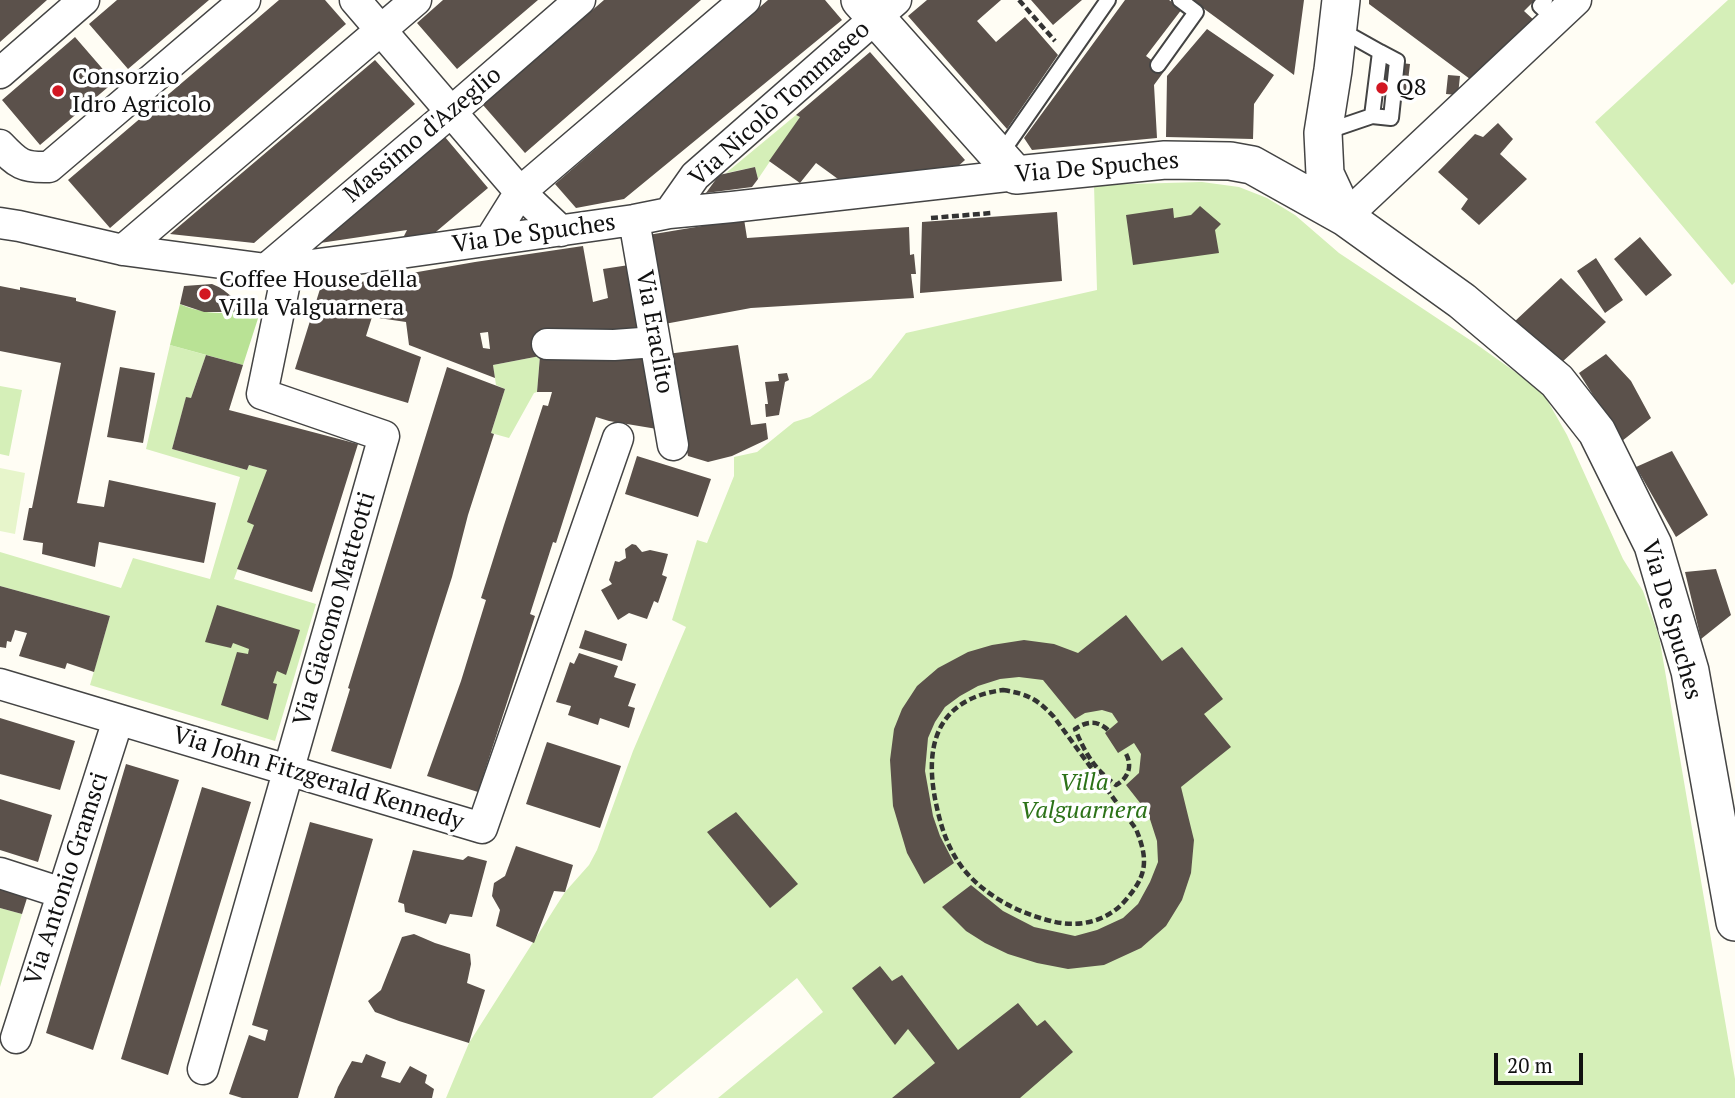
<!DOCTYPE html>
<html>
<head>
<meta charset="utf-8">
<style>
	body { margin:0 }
	#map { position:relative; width:1735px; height:1098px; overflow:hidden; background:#fffdf4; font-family:"PT Serif",serif }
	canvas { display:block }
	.scale { position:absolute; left:1494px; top:1053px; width:89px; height:32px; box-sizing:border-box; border:4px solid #111; border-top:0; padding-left:9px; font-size:21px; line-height:24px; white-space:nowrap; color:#111; -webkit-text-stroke:5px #fff; paint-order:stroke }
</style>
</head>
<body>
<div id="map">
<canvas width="1735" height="1098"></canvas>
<div class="scale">20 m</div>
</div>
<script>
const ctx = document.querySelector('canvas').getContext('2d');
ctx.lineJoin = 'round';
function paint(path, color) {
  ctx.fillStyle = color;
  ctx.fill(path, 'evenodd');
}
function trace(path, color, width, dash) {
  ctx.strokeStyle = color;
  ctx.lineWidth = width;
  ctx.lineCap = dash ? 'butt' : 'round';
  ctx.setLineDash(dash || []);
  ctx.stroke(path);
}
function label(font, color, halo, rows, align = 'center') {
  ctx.font = font + ' "PT Serif",serif';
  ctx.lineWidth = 7;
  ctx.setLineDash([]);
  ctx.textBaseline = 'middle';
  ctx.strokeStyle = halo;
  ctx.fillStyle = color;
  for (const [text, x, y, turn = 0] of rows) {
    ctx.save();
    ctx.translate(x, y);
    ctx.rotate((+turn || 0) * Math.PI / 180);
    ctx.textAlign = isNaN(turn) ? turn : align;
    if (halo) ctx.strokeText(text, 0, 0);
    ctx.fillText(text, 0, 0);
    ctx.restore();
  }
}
const green = new Path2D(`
	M1728,0H1735V282L1732,285L1595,122Z
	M796,115L800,117L758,179L755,167L726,173Z
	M1202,182L1239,187L1267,198L1295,215L1339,253L1476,344L1542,391L1567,435L1623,559L1643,591L1659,636L1735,1079V1098H718L823,1012L797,978L652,1098H446L469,1043L565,892L589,865L597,850L633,751L686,627L672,620L697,540L707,543L734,476V457L757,452L794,422L810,417L871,378L906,333L1097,290L1094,185Z
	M170,345L206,355L191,398H186L172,449L247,470L249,465L267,470L254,525L234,579L316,604L275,741L90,685L110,616L0,586V552L121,588L133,558L210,579L240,477L146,449Z
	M540,356L537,392L534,393L509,438L491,433L505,389L496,385L493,365Z
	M0,386L22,390L9,456L0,454Z
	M0,908L22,914L0,987Z`);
const forest = new Path2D(`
	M247,300L262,306L243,365L170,345L180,304C197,312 236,321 247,300Z`);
const pitch = new Path2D(`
	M0,468L25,473L15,534L0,531Z`);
const building = new Path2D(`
	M0,0H47L0,42Z
	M117,0H209L128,69L89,24Z
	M279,0H325L346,24L110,228L68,180Z
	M443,0H538L457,69L417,23Z
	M604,0H701L525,153L483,105Z
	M768,0H825L842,20L624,199L576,208L555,184Z
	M927,0H1001L977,21L996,42L1025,17L1058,55L1007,129L908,16Z
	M1031,0H1082L1053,25Z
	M1125,0H1169L1182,9L1146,56L1165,70L1154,85L1157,138L1032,150L1024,138Z
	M1192,0H1304L1294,75L1218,19Z
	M1369,0H1535L1524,11L1536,22L1474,82L1369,4Z
	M1207,29L1274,75L1254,104L1253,139L1166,137L1167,76Z
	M75,37L114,82L40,145L2,100Z
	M870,52L965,160L956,168L838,179L816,163L800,183L769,161L800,117L796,115Z
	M375,60L415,104L254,243L170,234Z
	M1373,60L1410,64L1406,98L1369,94Z
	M1448,75L1460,76L1458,95L1446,94Z
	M1498,123L1513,139L1500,154L1527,179L1479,225L1461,209L1468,199L1438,172L1475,134L1483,137Z
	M445,137L488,188L431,236L403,238L407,230L320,243Z
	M755,167L758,179L752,187L706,193L719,175Z
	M1200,206L1221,224L1215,230L1219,253L1133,265L1126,215L1173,208L1174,218L1191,215Z
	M1057,212L1062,281L920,293L922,222Z
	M744,219L747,238L909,227L910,255L914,254L916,274H911L914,298L751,308L659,325L642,236Z
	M1640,237L1672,275L1646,296L1614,259Z
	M583,246L593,302L608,298L603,269L629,265L639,330L540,356L493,365L495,378L409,345L406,322L372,317L366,336L421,357L408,403L295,369L320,289L475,262ZM488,332L490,349L483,348L480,333Z
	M1596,258L1623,300L1605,313L1577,271Z
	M1561,278L1606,322L1561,363L1514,322Z
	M212,284L221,288L236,300H247L244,306L233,312H204L180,304L184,286Z
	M0,286L20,290V287L76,298V301L116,311L77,503L104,507L109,480L216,503L204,563L99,542L95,567L42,554L43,543L23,540L29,508H32L61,363L0,351Z
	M738,345L751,425L766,423L768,439L732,456L708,462L688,456L667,354Z
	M1606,354L1631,381L1651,418L1622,441L1579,373Z
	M206,355L243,365L229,410L358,444L312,592L237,569L254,525L247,522L267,470L249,465L247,470L172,449L186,397L191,398Z
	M540,356L647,357L657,429L609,421L596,417L556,543L553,542L530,614L535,616L478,792L427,776L461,681L486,600L481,598L504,525L543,405L548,406L552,392H537Z
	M120,367L155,373L143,443L107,437Z
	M447,367L505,389L491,433L494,434L468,515L452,577L391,769L331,751L350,689L348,688Z
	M787,373L789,380L785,382L779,415L766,417L765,404H768L765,382L779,381L778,374Z
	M1672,451L1708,515L1676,537L1636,467Z
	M637,456L711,479L698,517L625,494Z
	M632,544L636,545L642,552L650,550L668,554L662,575L667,577L658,603L654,601L647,619L629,613L618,620L601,590L612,584L609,580L615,561L619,562L626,558L625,549Z
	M1716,569L1731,615L1701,639L1685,572Z
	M0,586L110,616L94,672L67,663L65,669L19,656L27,633L15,630L11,642L7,641L6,648L0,647Z
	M217,605L300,630L286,675L277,671L273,683L277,684L268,720L221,705L237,652L248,654L249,649L233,643L231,648L205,642Z
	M1126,615L1162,661L1182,647L1223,699L1204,714L1231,747L1181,787L1194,840L1191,873L1182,900L1166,926L1141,948L1104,965L1068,969L1037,963L1008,954L985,943L966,931L942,907L971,885L1003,911L1034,927L1075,936L1097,930L1123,918L1138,904L1150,882L1158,862L1157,841L1148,813L1126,785L1139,773L1141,754L1134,743L1118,753L1105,733L1118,722L1112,713L1102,710L1085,713L1075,719L1043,680L1019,677L1000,679L978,686L960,696L945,707L935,722L928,738L925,771L933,816L940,836L954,863L924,884L907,853L893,806L890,760L894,729L902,709L917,686L938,668L968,652L992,645L1024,640L1054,644L1078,653Z
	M585,630L627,644L622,661L579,648Z
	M579,653L618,666L614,677L636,684L628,706L635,708L629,728L600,718L598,725L568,715L571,706L556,702L570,662L574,664Z
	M0,718L75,741L60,790L0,774Z
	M547,742L621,766L600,828L526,804Z
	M126,764L179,780L93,1050L46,1033Z
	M202,787L251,802L168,1075L121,1059Z
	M0,799L52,815L38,862L0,850Z
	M736,812L798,884L770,908L707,832Z
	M310,822L373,839L298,1098H242L229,1094L249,1035L265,1041L268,1030L252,1025Z
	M516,846L573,865L565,892L554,891L534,943L496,926L500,910L492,896L494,883L505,876Z
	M413,850L463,860L468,856L487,861L472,917L450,914L446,924L405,912L404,904L398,902Z
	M0,886L28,895L22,914L0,908Z
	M414,934L435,943L470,954L471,964L467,983L485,990L469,1043L399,1021L375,1012L368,1001L381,990L402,937Z
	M880,966L892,981L902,975L958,1050L1018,1003L1037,1026L1045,1020L1073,1052L1020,1098H892L935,1063L908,1029L895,1045L852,988Z
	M366,1054L386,1062L381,1077L400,1083L410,1066L427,1075L425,1083L434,1089L432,1098H334L338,1087L352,1061L362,1063Z`);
const path = new Path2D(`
	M1019,0L1055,41
	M931,218L991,213
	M1003,690C1028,694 1037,699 1054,717L1136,829C1149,861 1147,876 1124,902C1106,922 1077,928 1051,921C1019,913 987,897 965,871C950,853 942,831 937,808C923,748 935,699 1003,690Z
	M1108,730C1097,720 1087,721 1075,729C1085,753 1095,770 1116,785C1129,778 1133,765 1125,752`);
const service = new Path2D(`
	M1545,0L1540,6L1555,20
	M1158,65L1196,12L1180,0
	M1372,116L1391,118L1397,61L1380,52
	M1325,132L1372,116L1380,52L1339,29
	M1000,155L1108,0`);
const minor = new Path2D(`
	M355,0L520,192L561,231
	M0,73L84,0
	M0,145C18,164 23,168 49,167L245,0
	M669,213L695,176L896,0
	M1345,217L1576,0
	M634,220L673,445
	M0,223L19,226L123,250L266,269L288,268L394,254L634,220L669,213L732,207L1016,175
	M490,240L520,192L745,0
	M123,250L416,0
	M266,269L451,112L580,0
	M547,344L614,345L655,342
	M0,684L482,828L618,438
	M0,873L62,893
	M16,1038L118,720
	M203,1069L384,436L262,394L288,268`);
const tertiary = new Path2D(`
	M860,0L1016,175L1165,160L1230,161L1252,165L1345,217L1462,301L1557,381L1597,432L1653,545L1690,671L1735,922
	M1341,0L1333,70L1323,133L1325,174L1345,217`);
const markers = [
	[1382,88,7,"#d21722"],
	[58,91,7,"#d21722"],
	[205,294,7,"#d21722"]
];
const poiNames = [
	["Consorzio",72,77],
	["Idro Agricolo",72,105],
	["Q8",1396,88],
	["Coffee House della",219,280],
	["Villa Valguarnera",219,308]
];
const streetNames = [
	["Via Nicolò Tommaseo",780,104,-42],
	["Massimo d'Azeglio",423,135,-40],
	["Via De Spuches",1097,168,-5],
	["Via De Spuches",534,234,-8],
	["Via Eraclito",654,332,80],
	["Via Giacomo Matteotti",335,609,-74],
	["Via De Spuches",1671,620,74],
	["Via John Fitzgerald Kennedy",318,779,17],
	["Via Antonio Gramsci",67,879,-72]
];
const parkNames = [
	["Villa",1084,783],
	["Valguarnera",1084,811]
];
paint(green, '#d5efb8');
paint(forest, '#b9e295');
paint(pitch, '#e7f5cb');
paint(building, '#5b514b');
trace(service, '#444', 18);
trace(minor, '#444', 33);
trace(tertiary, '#444', 40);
trace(path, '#333', 4.5, [7, 3.5]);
trace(service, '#fff', 14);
trace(minor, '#fff', 30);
trace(tertiary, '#fff', 37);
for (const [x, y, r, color] of markers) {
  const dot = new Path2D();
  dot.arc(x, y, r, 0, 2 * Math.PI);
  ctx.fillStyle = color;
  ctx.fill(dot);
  trace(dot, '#fff', 2.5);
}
label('24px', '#111', '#fff', poiNames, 'left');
label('24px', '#111', '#fff', streetNames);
label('italic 24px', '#2c7218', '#fff', parkNames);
</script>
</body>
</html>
